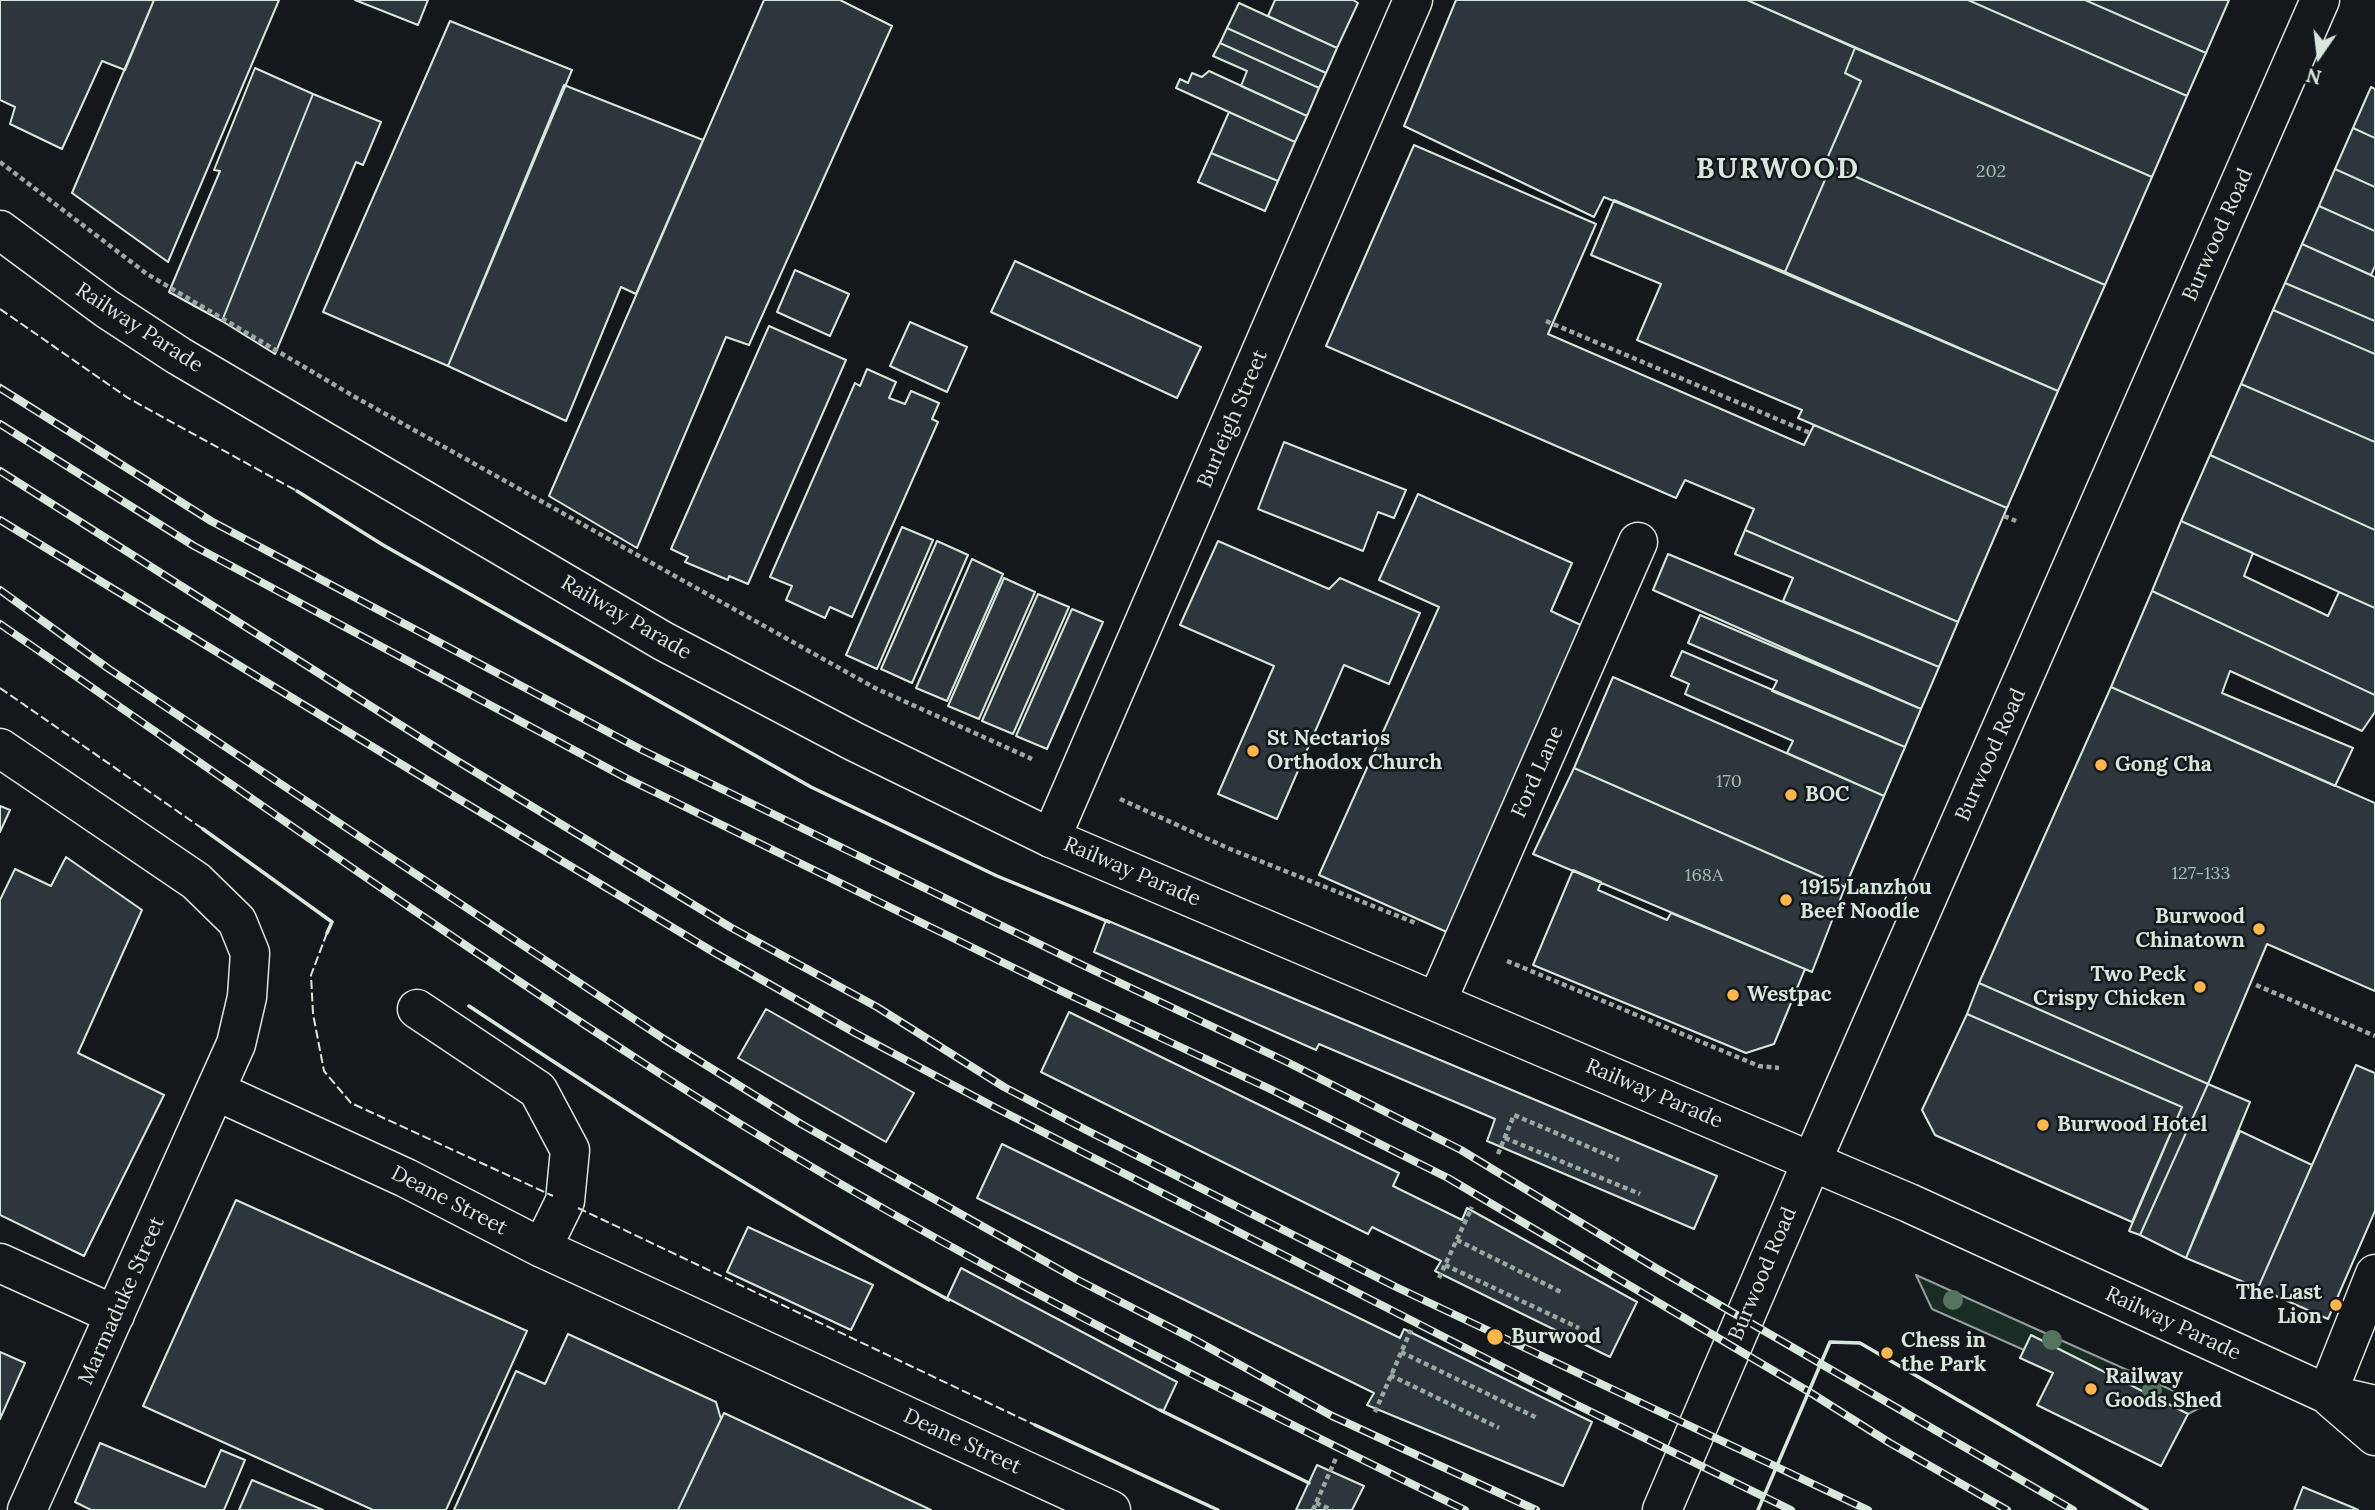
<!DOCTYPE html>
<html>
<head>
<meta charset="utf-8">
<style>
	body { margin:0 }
	#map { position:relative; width:2375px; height:1510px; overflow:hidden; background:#14181c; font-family:Lora,serif }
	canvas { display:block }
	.north { position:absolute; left:2284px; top:21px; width:70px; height:70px; -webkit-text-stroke:5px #14181c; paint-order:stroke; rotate:194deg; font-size:19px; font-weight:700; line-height:28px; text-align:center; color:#d8e6dc }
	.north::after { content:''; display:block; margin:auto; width:24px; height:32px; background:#d8e6dc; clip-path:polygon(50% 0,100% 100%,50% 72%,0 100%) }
</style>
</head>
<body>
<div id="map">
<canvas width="2375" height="1510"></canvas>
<div class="north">N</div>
</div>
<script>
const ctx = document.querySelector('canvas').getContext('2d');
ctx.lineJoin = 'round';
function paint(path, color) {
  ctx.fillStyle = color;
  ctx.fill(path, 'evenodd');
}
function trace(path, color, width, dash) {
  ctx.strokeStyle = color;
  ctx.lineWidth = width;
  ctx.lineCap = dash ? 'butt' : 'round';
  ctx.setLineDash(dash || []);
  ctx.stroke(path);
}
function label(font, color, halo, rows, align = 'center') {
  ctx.font = font + ' Lora,serif';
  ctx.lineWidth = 5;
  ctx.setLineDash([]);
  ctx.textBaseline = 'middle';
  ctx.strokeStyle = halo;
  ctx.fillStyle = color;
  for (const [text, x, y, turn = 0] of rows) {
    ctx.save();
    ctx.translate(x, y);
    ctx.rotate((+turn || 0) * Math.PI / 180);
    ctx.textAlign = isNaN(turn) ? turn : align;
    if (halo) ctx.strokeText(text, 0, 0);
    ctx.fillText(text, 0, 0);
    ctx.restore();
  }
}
const green = new Path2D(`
	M1916,1275L2205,1405L2188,1414L2062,1352L2024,1350L1932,1309Z`);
const building = new Path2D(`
	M0,0H154L125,70L102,61L62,149L10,124L15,107L0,100Z
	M154,0H279L168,262L72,193Z
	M355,0H428L418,25Z
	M764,0H840L892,26L749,345L726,337L637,548L549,496Z
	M1275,0H1353L1358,3L1337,48L1268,16Z
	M1456,0H1747L1855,48L1845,73L1861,81L1826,161L1831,166L1785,272L1604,197L1594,217L1404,126Z
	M1747,0H1968L2187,96L2152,177Z
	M1968,0H2085L2206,53L2187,96Z
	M2085,0H2229L2206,53Z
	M1239,3L1337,48L1326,73L1227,28Z
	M450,21L572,70L448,366L323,312Z
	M1227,28L1326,73L1319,88L1220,43Z
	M1220,43L1319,88L1307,116L1241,86L1247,71L1213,56Z
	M1855,48L2152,177L2105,285L1831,166L1826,161L1861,81L1845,73Z
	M255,68L313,94L222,321L169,292L220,171L214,170Z
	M1209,71L1307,116L1295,142L1176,88L1180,79L1188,83L1192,73L1202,77Z
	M564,85L703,140L636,294L621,287L566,421L448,366Z
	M2371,87L2375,89V138L2353,128Z
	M313,94L381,122L363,165L356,162L275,354L222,321Z
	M1229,112L1295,142L1278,181L1211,153Z
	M2353,128L2375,138V187L2335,169Z
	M1414,145L1596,224L1548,334L1804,445L1814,425L2007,508L1958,622L1745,530L1754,509L1685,480L1676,498L1326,346Z
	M1211,153L1278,181L1265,211L1198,182Z
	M1831,166L2105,285L2058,391L1785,272Z
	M2335,169L2375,187V231L2319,206Z
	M1614,200L2058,391L2007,508L1798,418L1802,410L1637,340L1661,284L1591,255Z
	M2319,206L2375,231V266L2371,275L2302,244Z
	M2302,244L2375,277V321L2285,283Z
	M1015,261L1201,347L1177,398L991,312Z
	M795,270L849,294L830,336L777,312Z
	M2285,283L2375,321V354L2273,310Z
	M2273,310L2375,354V442L2241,384Z
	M910,322L967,347L947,392L890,366Z
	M769,326L846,360L748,584L729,576L728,580L685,562L688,557L671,549Z
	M867,369L896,382L889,398L905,404L911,391L939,403L932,419L938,422L852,617L830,607L825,618L786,600L792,586L770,577L855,383L860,386Z
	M2241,384L2375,442V530L2210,455Z
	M1284,442L1406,490L1394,518L1378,512L1363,551L1258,509Z
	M2210,455L2375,530V608L2181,521Z
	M1418,494L1572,563L1551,611L1585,627L1449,933L1319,875L1439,607L1379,580Z
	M2181,521L2253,553L2244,576L2328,616L2339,592L2375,608V695L2152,591Z
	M902,527L933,540L877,669L846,655Z
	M1745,530L1958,622L1939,667L1783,601L1793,578L1735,554Z
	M937,541L968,555L912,683L881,669Z
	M1218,541L1329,589L1340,578L1420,613L1389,684L1344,665L1277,819L1218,794L1274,666L1180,625Z
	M1668,554L1939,667L1921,709L1653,590Z
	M972,559L1003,574L947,701L916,688Z
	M1004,578L1035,592L979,719L948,706Z
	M2152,591L2375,695V712L2362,731L2230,671L2222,693L2353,748L2335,786L2111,687Z
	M1038,594L1069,607L1013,734L982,721Z
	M1072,609L1103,622L1047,749L1016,736Z
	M1700,615L1921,709L1905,747L1772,691L1777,681L1688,643Z
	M1682,651L1905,747L1884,796L1787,753L1793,741L1685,694L1689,684L1671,676Z
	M1613,677L1884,796L1845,887L1574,768Z
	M2111,687L2375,803V991L2267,944L2208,1084L1979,983Z
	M1574,768L1845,887L1812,972L1533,854Z
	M0,806L10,810L0,832Z
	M66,857L142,910L78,1053L164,1095L84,1256L0,1215V900L15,869L51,886Z
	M1573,870L1601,882L1598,890L1667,920L1671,913L1805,969L1774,1044L1746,1053L1533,965Z
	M1106,920L1717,1176L1694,1229L1487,1141L1495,1119L1319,1044L1316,1050L1094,952Z
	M1979,983L2208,1084L2140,1235L2129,1231L2182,1107L1967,1014Z
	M766,1009L914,1093L886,1142L738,1058Z
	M1069,1012L1399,1173L1393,1186L1462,1220L1467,1208L1637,1302L1610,1357L1435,1271L1441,1261L1372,1227L1368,1234L1041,1072Z
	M1967,1014L2182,1107L2132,1222L1935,1135L1922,1110Z
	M2356,1065L2375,1073V1211L2328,1319L2258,1288Z
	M2208,1084L2250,1102L2186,1258L2140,1235Z
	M2240,1131L2312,1165L2258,1288L2186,1258Z
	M1002,1144L1400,1338L1404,1329L1592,1422L1563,1486L1367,1405L1374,1393L977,1198Z
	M236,1200L527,1331L446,1510H373L143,1406Z
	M748,1227L873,1285L851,1330L727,1272Z
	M961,1268L1177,1382L1163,1412L947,1298Z
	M568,1334L716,1402L721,1419L678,1510H454L516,1371L545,1384Z
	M2031,1335L2188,1414L2161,1466L2037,1405L2053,1373L2020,1358Z
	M0,1352L25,1363L0,1419Z
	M724,1413L931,1510H678Z
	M100,1443L205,1487L221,1450L245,1460L224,1510H91L75,1502Z
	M1317,1465L1364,1486L1352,1510H1296Z
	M252,1480L323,1510H239Z
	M2303,1487L2354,1508L2358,1510H2294Z`);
const path = new Path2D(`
	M0,162L147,274L355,397L875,688L1032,759
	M1546,321L1810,433
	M2004,516L2016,521
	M1120,799L1230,849L1418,924
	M1507,961L1759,1066L1779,1068
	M2256,985L2375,1036
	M1505,1138L1640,1194
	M1498,1154L1514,1115L1619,1160
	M1457,1240L1561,1292
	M1445,1265L1579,1328
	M1439,1278L1472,1207
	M1401,1352L1537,1418
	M1390,1375L1499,1428
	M1375,1412L1411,1330
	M1316,1503L1332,1510
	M1313,1510L1336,1458`);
const minor = new Path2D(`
	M0,748L196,881L237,921L250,953L247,997L236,1044L27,1510
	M1051,838L1413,0
	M1437,1001L1638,542
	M417,1009L538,1090L570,1150L565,1201L542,1248
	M216,1091L406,1178L542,1248L1111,1510
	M0,1263L115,1315
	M2327,1394L2375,1274
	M1662,1510L1812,1161`);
const major = new Path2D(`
	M0,230L107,309L179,356L663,641L855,742L1051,838L1909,1203L2327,1394L2375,1405
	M1812,1161L2320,0
	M2331,1398L2375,1436`);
const rail = new Path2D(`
	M0,388L211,521L642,750L1074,961L1287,1062L1461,1150L1654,1267L2073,1510
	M0,424L194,546L626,778L1059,990L1270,1089L1448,1178L1811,1393L1890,1443L2007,1510
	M0,471L454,759L730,927L877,1007L1004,1087L1086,1130L1396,1287L1868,1510
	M0,520L437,786L715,953L855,1033L996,1108L1573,1403L1791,1510
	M0,590L109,669L393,859L664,1039L801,1124L1078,1280L1197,1341L1332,1416L1536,1510
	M0,624C215,772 428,924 648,1066C908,1234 1186,1374 1465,1510`);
const fence = new Path2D(`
	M0,309L128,398L297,491
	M0,688L203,829
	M327,933L311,975L313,1014L324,1071L351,1103L553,1196
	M578,1208L1035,1425`);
const wall = new Path2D(`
	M297,491L383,545L811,787L997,876L1109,922
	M203,829L332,922L327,933
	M469,1006C626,1110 783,1211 949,1300
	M1160,1410L1309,1483
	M1035,1425L1218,1510
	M1758,1510L1830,1342L1860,1343L2147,1510`);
const trees = [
	[1953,1300],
	[2052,1340],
	[2152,1390]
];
const markers = [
	[1253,751,7,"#ffb74d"],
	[2101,765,7,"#ffb74d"],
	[1791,795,7,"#ffb74d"],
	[1786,900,7,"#ffb74d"],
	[2259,929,7,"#ffb74d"],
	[2200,987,7,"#ffb74d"],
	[1733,995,7,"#ffb74d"],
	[2043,1125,7,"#ffb74d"],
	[2336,1305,7,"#ffb74d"],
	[1495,1337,9,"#ffb74d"],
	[1887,1353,7,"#ffb74d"],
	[2091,1389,7,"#ffb74d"]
];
const numberNames = [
	["202",1991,172],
	["170",1729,782],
	["127-133",2201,874],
	["168A",1704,876]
];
const streetNames = [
	["Burwood Road",2218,235,-66],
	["Railway Parade",139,328,33],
	["Burleigh Street",1233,419,-67],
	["Railway Parade",626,618,30],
	["Burwood Road",1991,755,-66],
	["Ford Lane",1538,772,-66],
	["Railway Parade",1132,872,23],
	["Railway Parade",1654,1094,23],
	["Deane Street",449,1201,27],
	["Burwood Road",1763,1274,-67],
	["Marmaduke Street",122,1301,-66],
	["Railway Parade",2173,1324,25],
	["Deane Street",962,1442,25]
];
const poiNames = [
	["St Nectarios",1267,739],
	["Orthodox Church",1267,763],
	["Gong Cha",2115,765],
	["BOC",1805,795],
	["1915 Lanzhou",1800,888],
	["Beef Noodle",1800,912],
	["Burwood",2245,917,"right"],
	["Chinatown",2245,941,"right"],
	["Two Peck",2186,975,"right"],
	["Crispy Chicken",2186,999,"right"],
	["Westpac",1747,995],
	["Burwood Hotel",2057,1125],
	["The Last",2322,1293,"right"],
	["Lion",2322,1317,"right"],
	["Burwood",1511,1337],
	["Chess in",1901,1341],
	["the Park",1901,1365],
	["Railway",2105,1377],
	["Goods Shed",2105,1401]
];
const districtNames = [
	["BURWOOD",1778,170]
];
paint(green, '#1a2d24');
trace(green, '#939e99', 2);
paint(building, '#2c363c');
trace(building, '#d8e6dc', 2);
trace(minor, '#d8e6dc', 41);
trace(major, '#d8e6dc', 41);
trace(path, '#9da8a2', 4.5, [5, 3.5]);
trace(minor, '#14181c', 38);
trace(major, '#14181c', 38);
trace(rail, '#d8e6dc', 8);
trace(rail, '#14181c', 5, [16]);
trace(fence, '#d8e6dc', 2, [9, 3.5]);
trace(wall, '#d8e6dc', 3.5);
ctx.fillStyle = '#55745f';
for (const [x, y] of trees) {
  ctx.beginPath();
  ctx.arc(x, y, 10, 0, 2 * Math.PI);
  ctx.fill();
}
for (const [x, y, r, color] of markers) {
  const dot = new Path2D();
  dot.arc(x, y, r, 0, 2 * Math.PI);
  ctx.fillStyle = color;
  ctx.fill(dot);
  trace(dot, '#14181c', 2.5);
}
label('18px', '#adbab4', null, numberNames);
label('21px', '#d8e6dc', '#14181c', streetNames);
label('bold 21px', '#d8e6dc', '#14181c', poiNames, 'left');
ctx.letterSpacing = '2px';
label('bold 28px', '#d8e6dc', '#14181c', districtNames);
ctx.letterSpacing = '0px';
</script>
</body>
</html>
